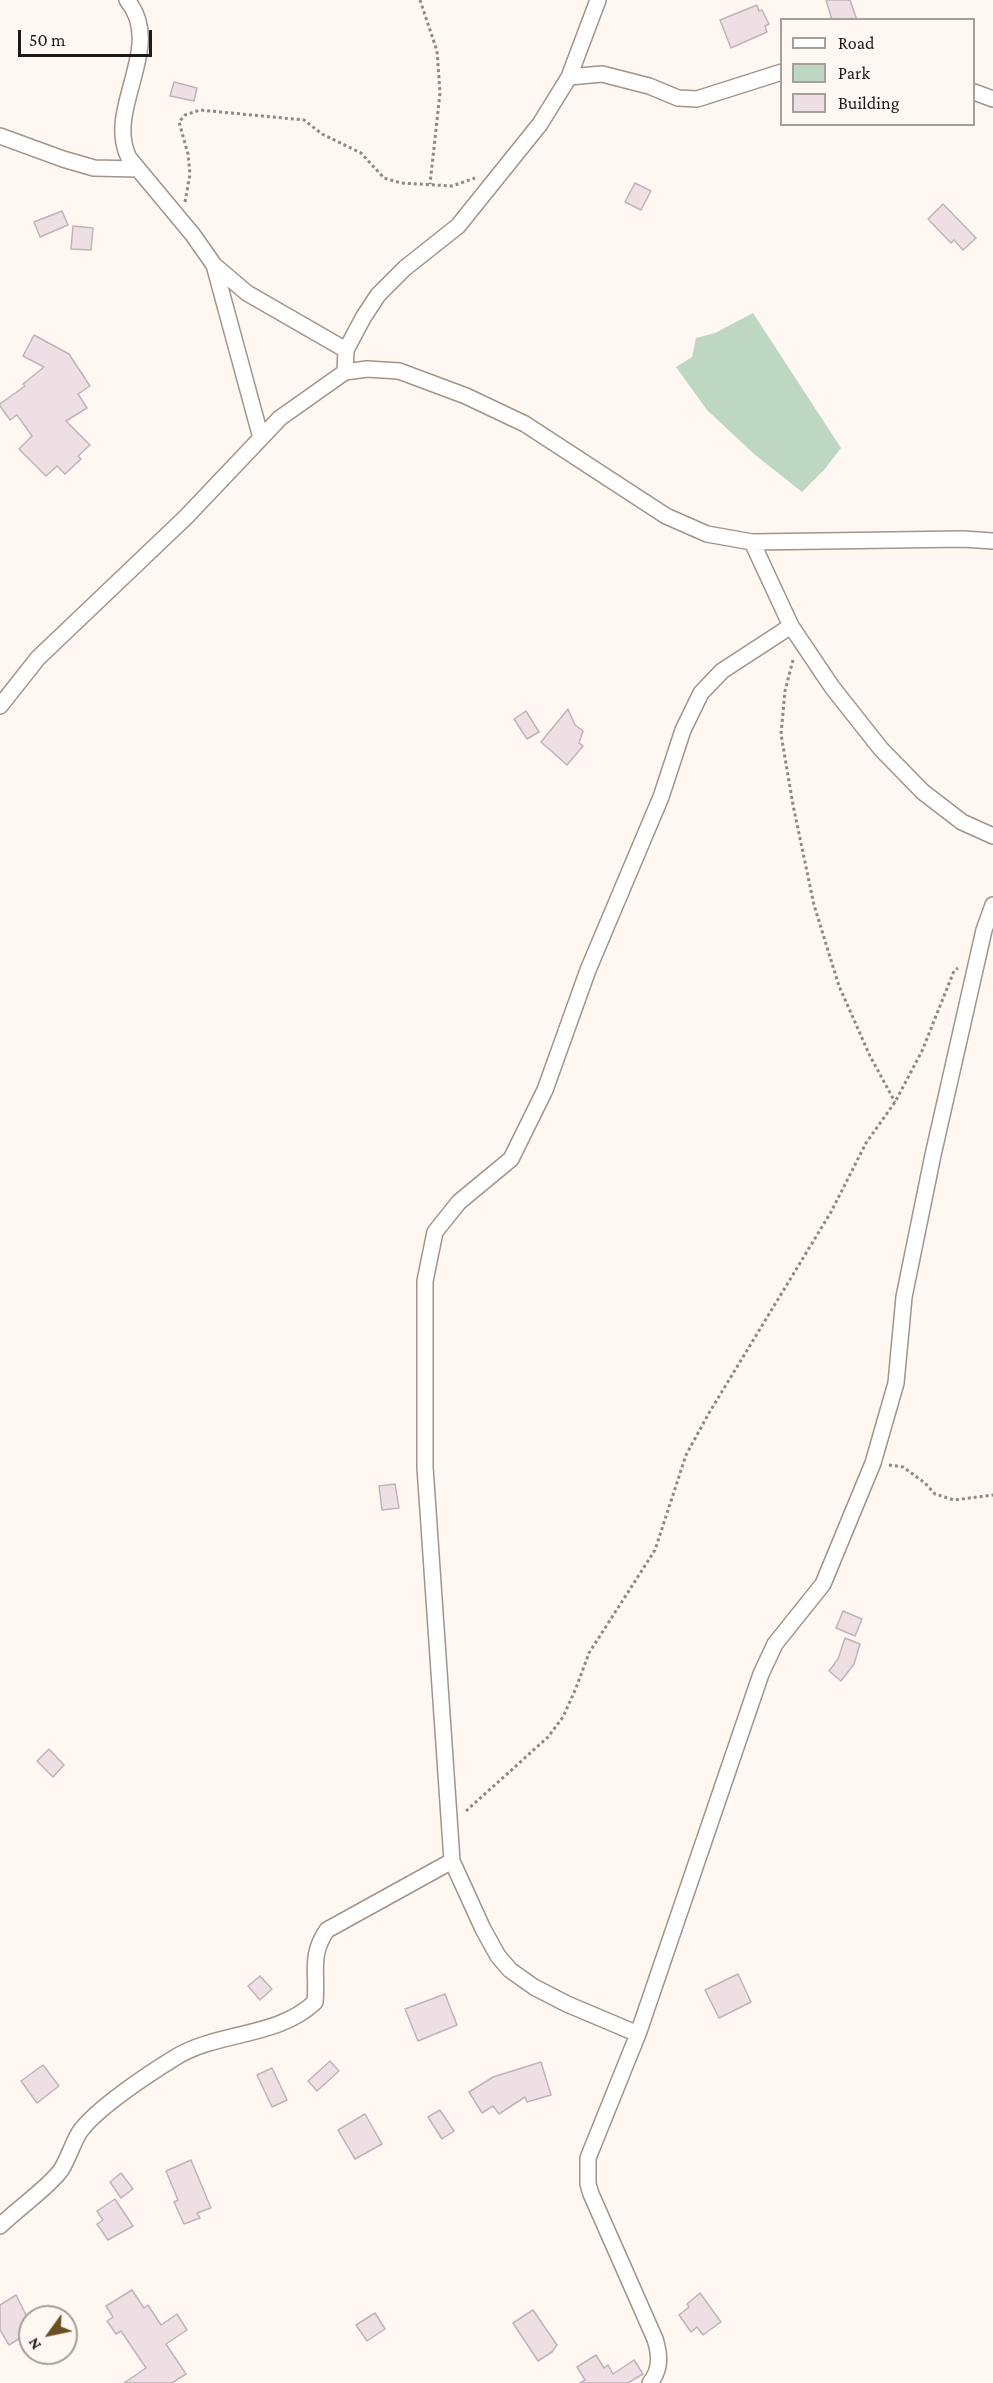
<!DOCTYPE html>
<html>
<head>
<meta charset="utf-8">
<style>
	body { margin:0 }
	#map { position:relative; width:993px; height:2383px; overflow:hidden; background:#fff7f1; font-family:"Crimson Pro",serif }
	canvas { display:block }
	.legend { position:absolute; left:780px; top:18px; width:195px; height:108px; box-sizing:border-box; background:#fff7f1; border:2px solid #a59f9a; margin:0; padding:8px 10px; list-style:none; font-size:18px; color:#1e1a17 }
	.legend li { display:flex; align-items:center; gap:12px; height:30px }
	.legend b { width:30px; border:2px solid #a59f9a }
	.north { position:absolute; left:18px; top:2305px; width:60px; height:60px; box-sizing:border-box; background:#fff7f1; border:2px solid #a59f9a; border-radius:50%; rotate:237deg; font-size:16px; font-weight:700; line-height:24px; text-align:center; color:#1e1a17 }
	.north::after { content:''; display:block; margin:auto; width:21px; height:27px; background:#6c5023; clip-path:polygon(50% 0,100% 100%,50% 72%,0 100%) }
	.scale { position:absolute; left:18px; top:30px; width:134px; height:27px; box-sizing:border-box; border:3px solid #1e1a17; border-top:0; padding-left:8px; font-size:18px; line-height:21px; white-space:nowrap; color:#1e1a17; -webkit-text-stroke:4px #fff7f1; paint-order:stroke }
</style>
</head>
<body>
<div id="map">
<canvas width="993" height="2383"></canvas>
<ul class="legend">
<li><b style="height:8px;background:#fff"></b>Road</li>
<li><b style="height:16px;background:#bdd7c3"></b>Park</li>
<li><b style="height:16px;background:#eedfe5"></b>Building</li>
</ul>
<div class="north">N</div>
<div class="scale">50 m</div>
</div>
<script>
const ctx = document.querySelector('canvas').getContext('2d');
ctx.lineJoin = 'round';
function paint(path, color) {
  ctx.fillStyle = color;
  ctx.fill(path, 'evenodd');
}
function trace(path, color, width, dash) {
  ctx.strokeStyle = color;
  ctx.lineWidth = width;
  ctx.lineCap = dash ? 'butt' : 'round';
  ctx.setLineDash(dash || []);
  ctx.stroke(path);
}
const green = new Path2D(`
	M753,313L841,448L824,470L802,492L754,454L707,410L676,367L692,357L696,338L715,333Z`);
const building = new Path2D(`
	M826,0H850L857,20H832Z
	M757,5L759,11L762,10L769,24L765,26L767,32L731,48L720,20Z
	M174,82L197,88L194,101L170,96Z
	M635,183L651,191L641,210L625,202Z
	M943,204L976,238L963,250L954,240L951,243L928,219Z
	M62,211L68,225L40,237L34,222Z
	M73,226L93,228L91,250L71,249Z
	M34,335L69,354L90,386L78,394L87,408L66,421L90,445L78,456L81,459L65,474L57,466L46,476L19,449L32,436L17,415L10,420L0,406V404L25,386L23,384L44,367L23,356Z
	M568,709L575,725L583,731L579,743L583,746L567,765L541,742Z
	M526,711L539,732L527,739L514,719Z
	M395,1484L399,1508L382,1510L379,1486Z
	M843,1611L862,1619L855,1636L836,1628Z
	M845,1638L860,1644L854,1664L841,1681L829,1671L838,1659Z
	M49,1749L64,1765L53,1777L37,1761Z
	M738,1974L751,2002L719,2018L705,1990Z
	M260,1976L272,1989L260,2000L248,1986Z
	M445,1994L457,2025L418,2041L405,2009Z
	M330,2061L339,2071L317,2091L308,2081Z
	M541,2062L551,2095L527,2102L525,2097L499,2114L493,2106L482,2113L469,2092L493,2077Z
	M43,2065L59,2086L37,2103L21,2081Z
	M272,2068L287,2100L272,2107L257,2075Z
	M440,2110L454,2131L442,2139L428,2117Z
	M365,2114L382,2144L355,2159L338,2130Z
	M191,2160L211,2208L197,2213L200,2218L184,2224L174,2202L178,2200L166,2171Z
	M121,2173L133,2189L121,2198L110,2182Z
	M115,2199L133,2226L108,2240L97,2224L103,2220L97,2211Z
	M132,2290L144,2308L148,2305L161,2325L177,2314L187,2330L166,2344L186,2374L172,2383H124L146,2368L121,2331L116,2334L107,2321L113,2317L106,2306Z
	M700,2293L721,2322L703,2335L697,2327L691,2332L679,2315L689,2307L687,2304Z
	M16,2295L30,2323V2332L9,2345L0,2330V2305Z
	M533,2310L557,2345L552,2352L538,2361L513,2323Z
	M375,2313L385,2329L367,2341L356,2325Z
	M596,2355L604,2368L608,2365L613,2374L634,2360L643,2374L628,2383H580L585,2380L577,2367Z`);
const path = new Path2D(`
	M420,0L437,51L440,93L430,184
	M185,202L190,174L188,154L179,122L185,115L200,110L304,120L322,134L361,153L384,178L401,183L452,186L475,178
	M793,660L785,691L781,734L793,805L814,905L839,986L870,1056L895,1102
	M889,1465L903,1467L925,1483L935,1494L954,1500L993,1495
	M466,1811L548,1737L563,1717L576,1688L589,1653L655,1550L686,1455L709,1413L831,1212L866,1143L895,1102L922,1051L954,971L958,968`);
const street = new Path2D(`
	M127,0C166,47 104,109 129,158L193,235L214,265L261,438
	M569,77L602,74L649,86L678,98L697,99L782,72
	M974,92L993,99
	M0,136L63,159L94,168L138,169
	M214,265L247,293L346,350
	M345,372L346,350L363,318L378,295L405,268L458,226L540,124L569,77L598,0
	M752,542L791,626L832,687L881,749L923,792L962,822L993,836
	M0,706L38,658L186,517L280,418L345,372L367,369L399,371L466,396L525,424L666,516L707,534L752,542L963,539L993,541
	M638,2034L567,2004L534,1987L510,1970L498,1956L483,1929L452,1861L425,1467V1281L435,1232L459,1202L511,1159L545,1090L588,970L661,797L683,730L701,693L722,671L791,626
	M0,2226C16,2210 49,2187 61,2170C68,2159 72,2145 79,2133C95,2109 150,2073 176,2057C219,2031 277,2038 315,2002C318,1973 309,1956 327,1930L452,1861
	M650,2383C661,2369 660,2355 655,2339L591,2194L588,2184V2158L638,2034L761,1674L775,1644L823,1584L873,1463L896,1383L904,1297L933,1155L984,930L993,905`);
paint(green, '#bdd7c3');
paint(building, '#eedfe5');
trace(building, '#c2b3ba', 1.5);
trace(street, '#a0948b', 18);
trace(path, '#8f8984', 3, [3, 3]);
trace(street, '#fff', 15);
</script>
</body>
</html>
